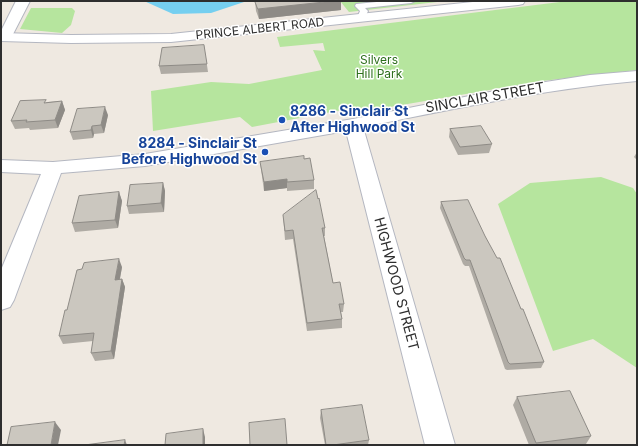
<!DOCTYPE html>
<html>
<head>
<meta charset="utf-8">
<style>
	body { margin:0 }
	#map { position:relative; width:638px; height:446px; overflow:hidden; background:#efe9e1; font-family:Inter,sans-serif }
	canvas { display:block }
	.frame { position:absolute; inset:0; border:2px solid #2e2e2e; pointer-events:none }
</style>
</head>
<body>
<div id="map">
<canvas width="638" height="446"></canvas>
<div class="frame"></div>
</div>
<script>
const ctx = document.querySelector('canvas').getContext('2d');
ctx.lineJoin = 'round';
function paint(path, color) {
  ctx.fillStyle = color;
  ctx.fill(path, 'evenodd');
}
function trace(path, color, width, dash) {
  ctx.strokeStyle = color;
  ctx.lineWidth = width;
  ctx.lineCap = dash ? 'butt' : 'round';
  ctx.setLineDash(dash || []);
  ctx.stroke(path);
}
function label(font, color, halo, rows, align = 'center') {
  ctx.font = font + ' Inter,sans-serif';
  ctx.lineWidth = 3;
  ctx.setLineDash([]);
  ctx.textBaseline = 'middle';
  ctx.strokeStyle = halo;
  ctx.fillStyle = color;
  for (const [text, x, y, turn = 0] of rows) {
    ctx.save();
    ctx.translate(x, y);
    ctx.rotate((+turn || 0) * Math.PI / 180);
    ctx.textAlign = isNaN(turn) ? turn : align;
    if (halo) ctx.strokeText(text, 0, 0);
    ctx.fillText(text, 0, 0);
    ctx.restore();
  }
}
const green = new Path2D(`
	M340,1H446L349,12Z
	M568,1H637V70L542,81L349,114L347,109L252,127L240,117L153,131L151,91L211,82L249,84L322,70L313,50L325,51L323,43L280,47L277,37Z
	M31,8H72L75,11L71,25L62,33L20,29Z
	M601,177L633,188L637,194V368L593,339L553,351L498,204L530,183Z`);
const water = new Path2D(`
	M144,1H247L211,13L173,14Z`);
const service = new Path2D(`
	M387,1H415L411,3L365,8L368,11L364,20H361L357,18L360,11L355,6L356,4Z`);
const minor = new Path2D(`
	M16,1H30L10,40H1V31Z
	M637,71V81C544,89 454,109 363,127L455,445H425L346,131L145,166L61,173L14,300L10,307L1,310V270L41,174L1,172V160L53,162L145,154L353,119L520,86L590,75Z`);
const secondary = new Path2D(`
	M482,1H525L523,4L518,5L171,42L71,43L1,41V33L71,35L171,34Z`);
const wall = new Path2D(`
	M255,1H341V10L259,19L256,11Z
	M204,45L208,72L161,74L159,66Z
	M62,101L65,110L58,128L30,130L29,128L15,129L11,121L47,102Z
	M108,115L104,133L94,134L93,138L73,140L70,132Z
	M450,129L492,144L489,153L458,155L449,137Z
	M637,152V160L634,157Z
	M304,159L314,180V189L287,191V188L264,191L260,162Z
	M163,183L165,191L164,212L129,214L127,206Z
	M119,192L122,201L118,228L75,232L72,223Z
	M318,199L325,228V236H324L333,283L344,304L343,312H341L342,319V328L307,331L293,239L285,240L283,215Z
	M441,202L485,236L521,309L544,362L541,368L507,370L505,369L469,266H465L463,264L440,208Z
	M122,267L120,279H122L125,287L114,359L95,361L91,353L93,341L63,344L59,336L67,310Z
	M517,397L591,436L586,444L578,445H529L513,405Z
	M321,410L369,440L368,445H325L320,418Z`);
const shadedWall = new Path2D(`
	M334,1H341V10L259,19L258,9Z
	M62,101L65,110L58,128L55,120Z
	M105,107L108,115L104,133L101,125Z
	M92,126L94,134L93,138L91,130Z
	M287,179V188L264,191V182Z
	M163,183L165,191L164,212L161,203Z
	M119,192L122,201L118,228L115,220Z
	M119,259L122,267L118,288L115,280Z
	M122,279L125,287L114,359L111,351Z
	M55,422L61,430L58,445H51Z
	M203,429L205,437V445H203Z
	M125,440L127,445H124Z`);
const building = new Path2D(`
	M255,1H334L258,9Z
	M204,45L207,64L159,66L162,48Z
	M46,100L44,103L62,101L55,120L26,122L27,120L11,121L20,101Z
	M105,107L101,125L92,126L91,130L70,132L77,109Z
	M481,126L492,144L460,147L450,129Z
	M304,156V159L310,158L314,180L287,182V179L264,182L260,162Z
	M163,183L161,203L127,206L130,185Z
	M316,190L318,199L319,198L325,228H322L333,283L340,282L344,304H339L342,319L307,323L293,230L285,231L283,215Z
	M119,192L115,220L72,223L79,196Z
	M468,200L485,236L497,258H500L521,309H523L544,362L510,364L508,362L470,260H466L464,258L441,202Z
	M119,259L115,280L122,279L111,351L91,353L94,333L59,336L65,310H67L77,270L82,269L84,263Z
	M570,391L591,436L536,443L517,397Z
	M362,405L369,440L333,445H326L321,410Z
	M285,419L287,445H250L249,423Z
	M55,422L51,445H7L11,427Z
	M203,429V445H165L166,434Z
	M125,440L124,445H85Z`);
const markers = [
	[282,120,4,"#1a4fb4"],
	[265,152,4,"#1a4fb4"]
];
const farStreetnames = [
	["PRINCE ALBERT ROAD",260,29,-6]
];
const farParknames = [
	["Silvers",379,60],
	["Hill Park",379,74]
];
const streetNames = [
	["SINCLAIR STREET",485,98,-10],
	["HIGHWOOD STREET",396,284,75]
];
const transitNames = [
	["8286 - Sinclair St",290,112],
	["After Highwood St",290,128],
	["8284 - Sinclair St",257,144,"right"],
	["Before Highwood St",257,160,"right"]
];
paint(green, '#b6e59e');
paint(water, '#75cff0');
trace(service, '#b4b7c1', 2);
trace(minor, '#b4b7c1', 2);
trace(secondary, '#b4b7c1', 2);
paint(service, '#fff');
paint(minor, '#fff');
paint(secondary, '#fff');
paint(wall, '#afaba4');
paint(shadedWall, '#8e8b86');
paint(building, '#cbc7bf');
trace(building, '#8e8b86', 1);
for (const [x, y, r, color] of markers) {
  const dot = new Path2D();
  dot.arc(x, y, r, 0, 2 * Math.PI);
  ctx.fillStyle = color;
  ctx.fill(dot);
  trace(dot, '#fff', 1.5);
}
label('12px', '#2e2e2e', '#fff', farStreetnames);
label('12px', '#2c6e1b', '#fff', farParknames);
label('14px', '#2e2e2e', '#fff', streetNames);
label('bold 14px', '#164399', '#fff', transitNames, 'left');
</script>
</body>
</html>
